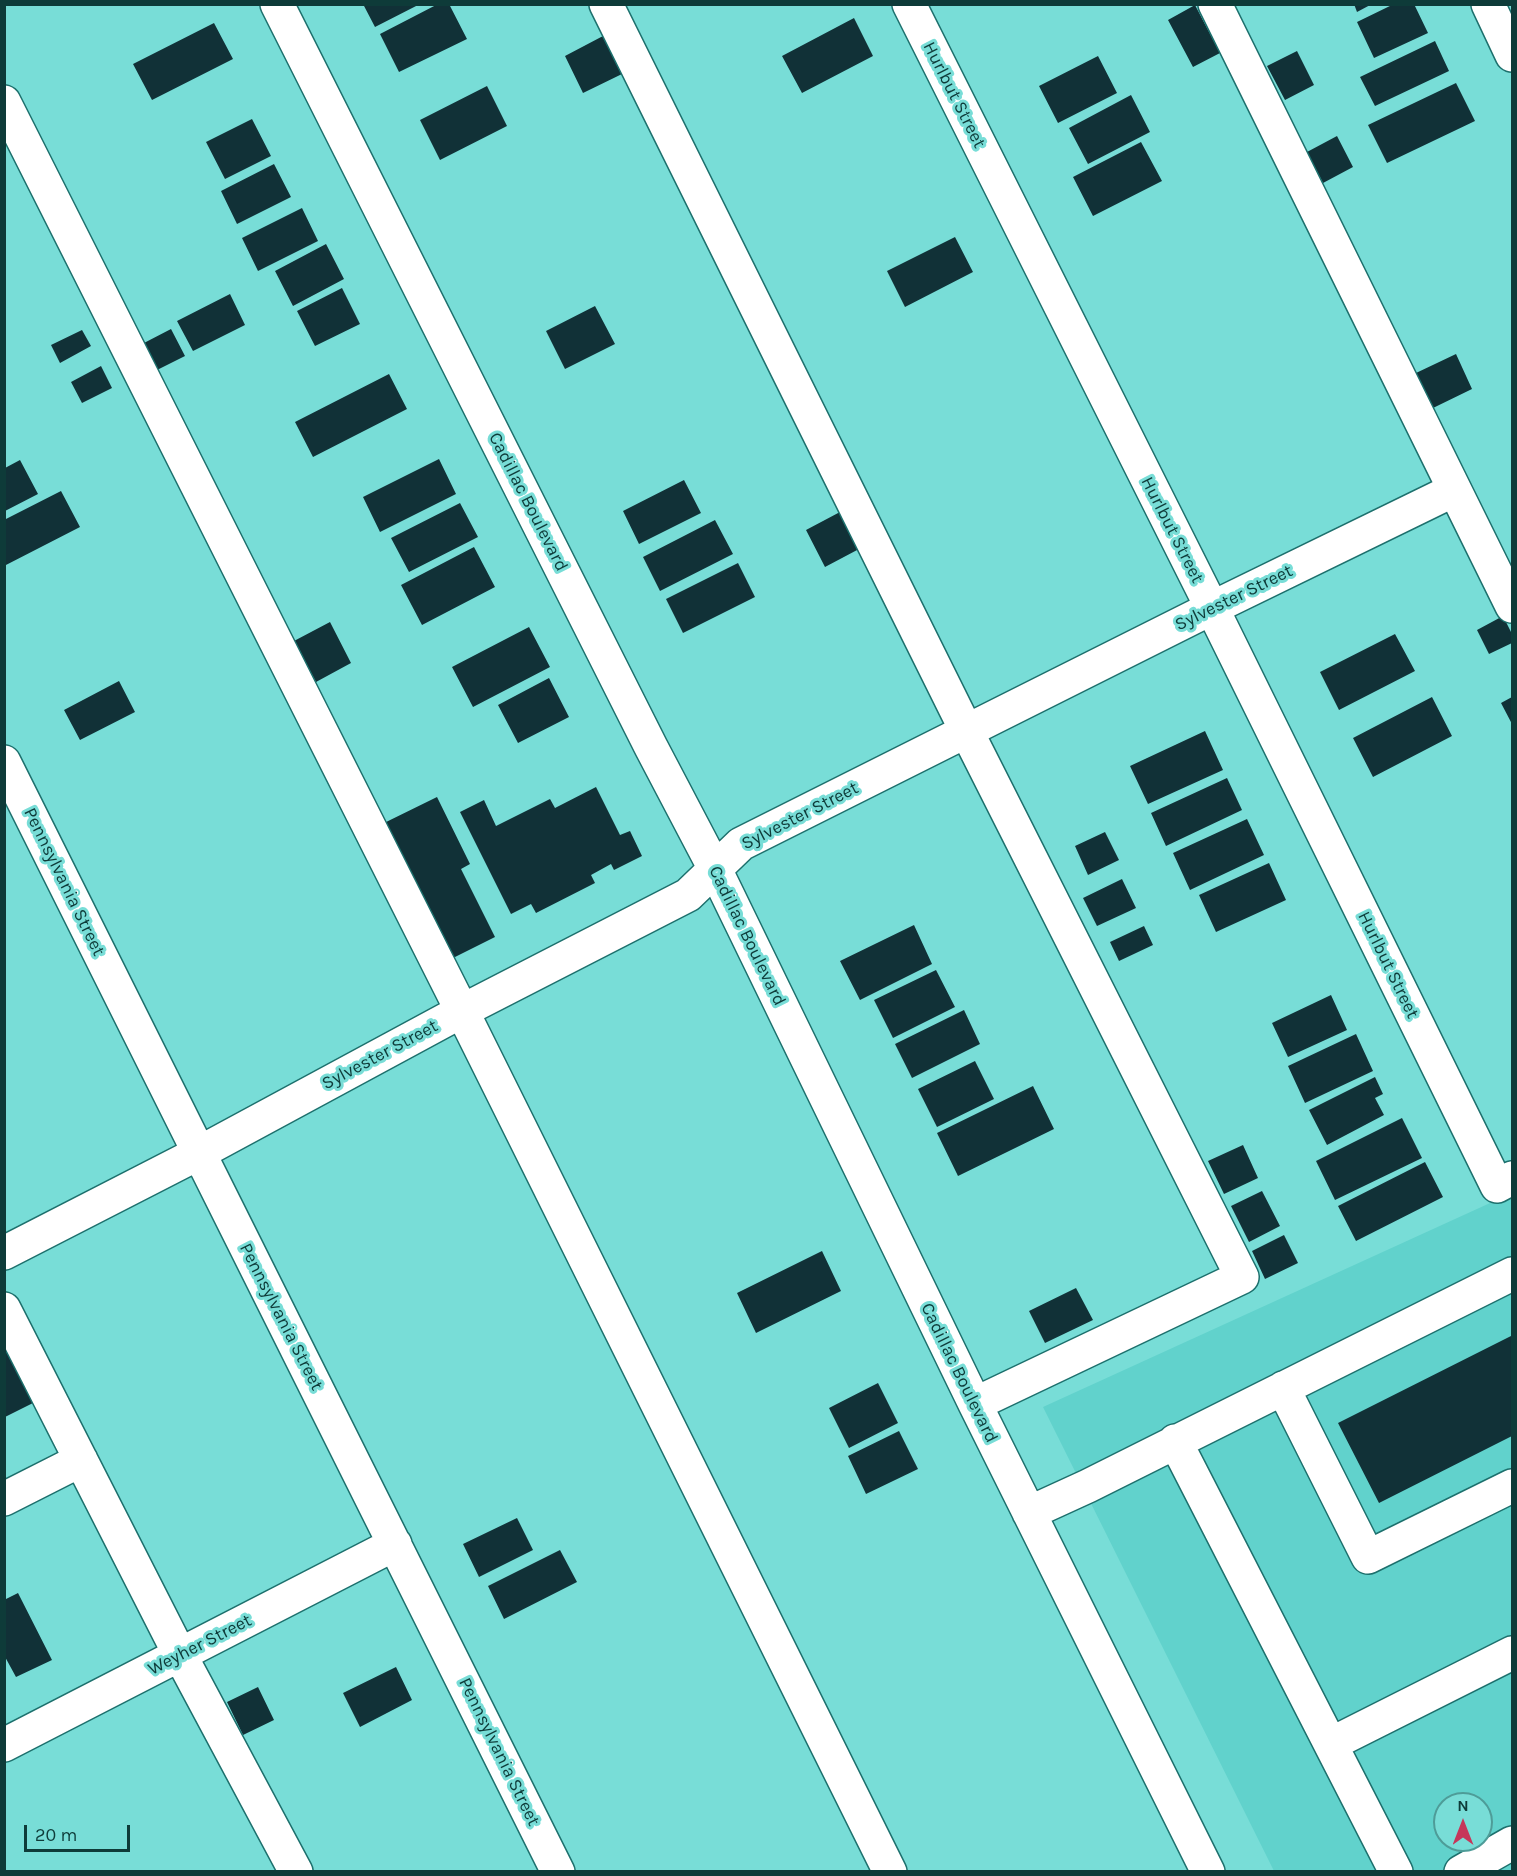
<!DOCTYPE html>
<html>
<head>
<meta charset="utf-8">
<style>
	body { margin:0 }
	#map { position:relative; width:1517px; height:1876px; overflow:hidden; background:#78ddd7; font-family:Karla,sans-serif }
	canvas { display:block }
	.frame { position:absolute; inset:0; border:6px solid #0e3b39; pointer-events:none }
	.north { position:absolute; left:1433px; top:1792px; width:60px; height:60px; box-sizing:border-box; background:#78ddd7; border:2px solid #4e9c98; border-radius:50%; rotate:0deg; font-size:16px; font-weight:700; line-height:24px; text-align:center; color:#0e3b39 }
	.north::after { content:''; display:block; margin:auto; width:21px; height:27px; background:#c6365a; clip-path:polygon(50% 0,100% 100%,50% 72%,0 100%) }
	.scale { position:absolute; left:24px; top:1825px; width:106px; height:27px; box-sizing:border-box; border:3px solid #0e3b39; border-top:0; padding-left:8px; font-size:18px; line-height:21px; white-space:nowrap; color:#0e3b39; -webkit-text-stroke:4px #78ddd7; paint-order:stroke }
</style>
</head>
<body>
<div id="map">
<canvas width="1517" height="1876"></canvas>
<div class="frame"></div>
<div class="north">N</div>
<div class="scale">20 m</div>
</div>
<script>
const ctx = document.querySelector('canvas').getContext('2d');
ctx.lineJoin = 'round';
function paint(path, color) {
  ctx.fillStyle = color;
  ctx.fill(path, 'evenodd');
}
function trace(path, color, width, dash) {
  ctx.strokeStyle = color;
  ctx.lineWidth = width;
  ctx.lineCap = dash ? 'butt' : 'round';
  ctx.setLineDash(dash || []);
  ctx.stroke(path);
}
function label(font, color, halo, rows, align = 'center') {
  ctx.font = font + ' Karla,sans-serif';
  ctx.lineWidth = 6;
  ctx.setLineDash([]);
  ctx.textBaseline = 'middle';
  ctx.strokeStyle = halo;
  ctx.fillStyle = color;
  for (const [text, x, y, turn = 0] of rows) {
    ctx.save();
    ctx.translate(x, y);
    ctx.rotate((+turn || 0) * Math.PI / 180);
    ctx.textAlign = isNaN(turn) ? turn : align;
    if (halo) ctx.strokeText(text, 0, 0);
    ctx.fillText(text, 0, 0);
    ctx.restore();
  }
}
const built = new Path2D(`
	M1512,1193V1871H1274L1043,1407ZM1445,1804H1481V1840H1445Z`);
const building = new Path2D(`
	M363,4H420L375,27Z
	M438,4H449L467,39L399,72L380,34Z
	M1354,4H1372L1357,12Z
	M1394,4H1414L1428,33L1374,58L1357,22Z
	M1195,5L1220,53L1193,67L1168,20Z
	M854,18L873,56L802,93L782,56Z
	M214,23L233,59L152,100L133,64Z
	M603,36L622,74L583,93L565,56Z
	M1435,41L1449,71L1375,106L1360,77Z
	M1297,51L1314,85L1285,100L1267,66Z
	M1098,56L1117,93L1058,123L1039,86Z
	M1456,83L1475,121L1387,163L1368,125Z
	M487,86L507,126L440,160L420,120Z
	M1131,95L1150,132L1088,164L1069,128Z
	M252,119L271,156L225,179L206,142Z
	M1337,136L1353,167L1323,183L1307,152Z
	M1141,142L1162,181L1093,216L1073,177Z
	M274,164L291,197L237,224L221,191Z
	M302,208L318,241L258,271L242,238Z
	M955,237L973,272L905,307L887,271Z
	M326,244L344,279L293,306L275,271Z
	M342,288L360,324L315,346L297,311Z
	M230,294L245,325L193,351L177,321Z
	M595,306L615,344L565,369L546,331Z
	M171,329L185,356L157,370L144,343Z
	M82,330L91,346L60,363L51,345Z
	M1456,354L1472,389L1433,408L1416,373Z
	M101,366L112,388L82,403L71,382Z
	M389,374L407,409L313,457L295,422Z
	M439,459L456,494L380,532L363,497Z
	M20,460L38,494L5,511V468Z
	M684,480L701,513L639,544L623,511Z
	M61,491L80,527L4,566V520Z
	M460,503L478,537L409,572L391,538Z
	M840,512L859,549L825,567L806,530Z
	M715,520L733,554L660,591L643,557Z
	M474,547L495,587L422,625L401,585Z
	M738,563L755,597L683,633L666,599Z
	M1503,616L1512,634V643L1489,654L1477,630Z
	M330,622L351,663L316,682L294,641Z
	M529,627L550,667L473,707L452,667Z
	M1395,634L1415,671L1339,710L1320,672Z
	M549,678L569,717L518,743L498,705Z
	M119,681L135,712L80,740L64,710Z
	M1432,697L1452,736L1373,777L1353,738Z
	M1512,697V724L1501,703Z
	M1205,731L1223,770L1148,804L1130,766Z
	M1227,778L1242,810L1166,846L1151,813Z
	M596,787L620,835L630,831L642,856L614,870L611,864L591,875L595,883L536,913L531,904L511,914L460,812L484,800L496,826L550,799L555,808Z
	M437,797L470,864L461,869L495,937L447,961L380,825Z
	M1247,819L1264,855L1190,890L1173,853Z
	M1105,832L1119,860L1088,875L1075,846Z
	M1269,863L1286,900L1216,932L1199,895Z
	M1122,879L1136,908L1097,926L1083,898Z
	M914,925L932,964L860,1000L840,961Z
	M1144,926L1153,945L1119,961L1110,942Z
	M936,970L955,1007L893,1038L874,1000Z
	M1331,995L1347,1030L1288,1057L1272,1023Z
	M964,1010L980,1044L912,1078L895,1044Z
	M1356,1034L1373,1071L1305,1103L1288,1066Z
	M975,1061L994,1099L937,1127L918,1089Z
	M1375,1077L1383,1094L1375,1098L1384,1115L1327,1145L1309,1110Z
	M1033,1086L1054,1129L958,1176L937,1133Z
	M1402,1118L1422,1158L1335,1200L1316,1161Z
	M1243,1145L1258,1178L1224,1194L1208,1161Z
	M1425,1162L1443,1197L1356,1241L1338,1206Z
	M1262,1191L1280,1226L1249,1242L1231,1206Z
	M1284,1235L1298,1263L1265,1279L1252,1251Z
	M822,1251L841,1291L756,1333L737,1293Z
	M1076,1288L1093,1320L1045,1343L1029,1311Z
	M5,1331L39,1400L5,1417Z
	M1511,1336L1512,1340V1436L1379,1503L1338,1423Z
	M878,1383L898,1423L849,1448L829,1408Z
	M899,1431L918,1469L866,1494L848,1456Z
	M517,1518L533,1550L479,1577L463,1544Z
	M560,1550L577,1582L504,1619L488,1586Z
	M18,1593L52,1660L16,1677L4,1655V1600Z
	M396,1667L412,1700L360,1727L343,1693Z
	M258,1687L274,1720L243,1735L227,1702Z`);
const minor = new Path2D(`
	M277,4L651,747L715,869L975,1404L1208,1872
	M606,4L967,732L1242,1277L975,1404
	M909,4L1212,608L1497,1186L1512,1178
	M1215,4L1512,606
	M1488,4L1512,55
	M4,102L462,1011L890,1872
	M4,762L558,1872
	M4,1253L199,1153L462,1011L688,895L741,844L1212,608L1454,490
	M4,1309L180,1655L296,1872
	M1283,1388L1368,1557L1512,1486
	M1175,1441L1396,1872
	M4,1499L81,1460
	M1029,1513L1088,1486L1512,1274
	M1331,1744L1512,1653
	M4,1745L395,1544
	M1461,1872L1512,1843`);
const streetNames = [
	["Hurlbut Street",954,95,63],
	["Cadillac Boulevard",528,502,63],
	["Hurlbut Street",1172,530,63],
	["Sylvester Street",1234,598,-26],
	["Sylvester Street",800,816,-27],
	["Pennsylvania Street",64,882,64],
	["Cadillac Boulevard",747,936,64],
	["Hurlbut Street",1388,965,64],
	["Sylvester Street",380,1055,-28],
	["Pennsylvania Street",281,1317,63],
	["Cadillac Boulevard",959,1373,64],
	["Weyher Street",200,1645,-27],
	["Pennsylvania Street",499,1752,64]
];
paint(built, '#61d2cc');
paint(building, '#113137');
trace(minor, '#1d706d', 36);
trace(minor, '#fff', 33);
label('18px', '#0e3b39', '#78ddd7', streetNames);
</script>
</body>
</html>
